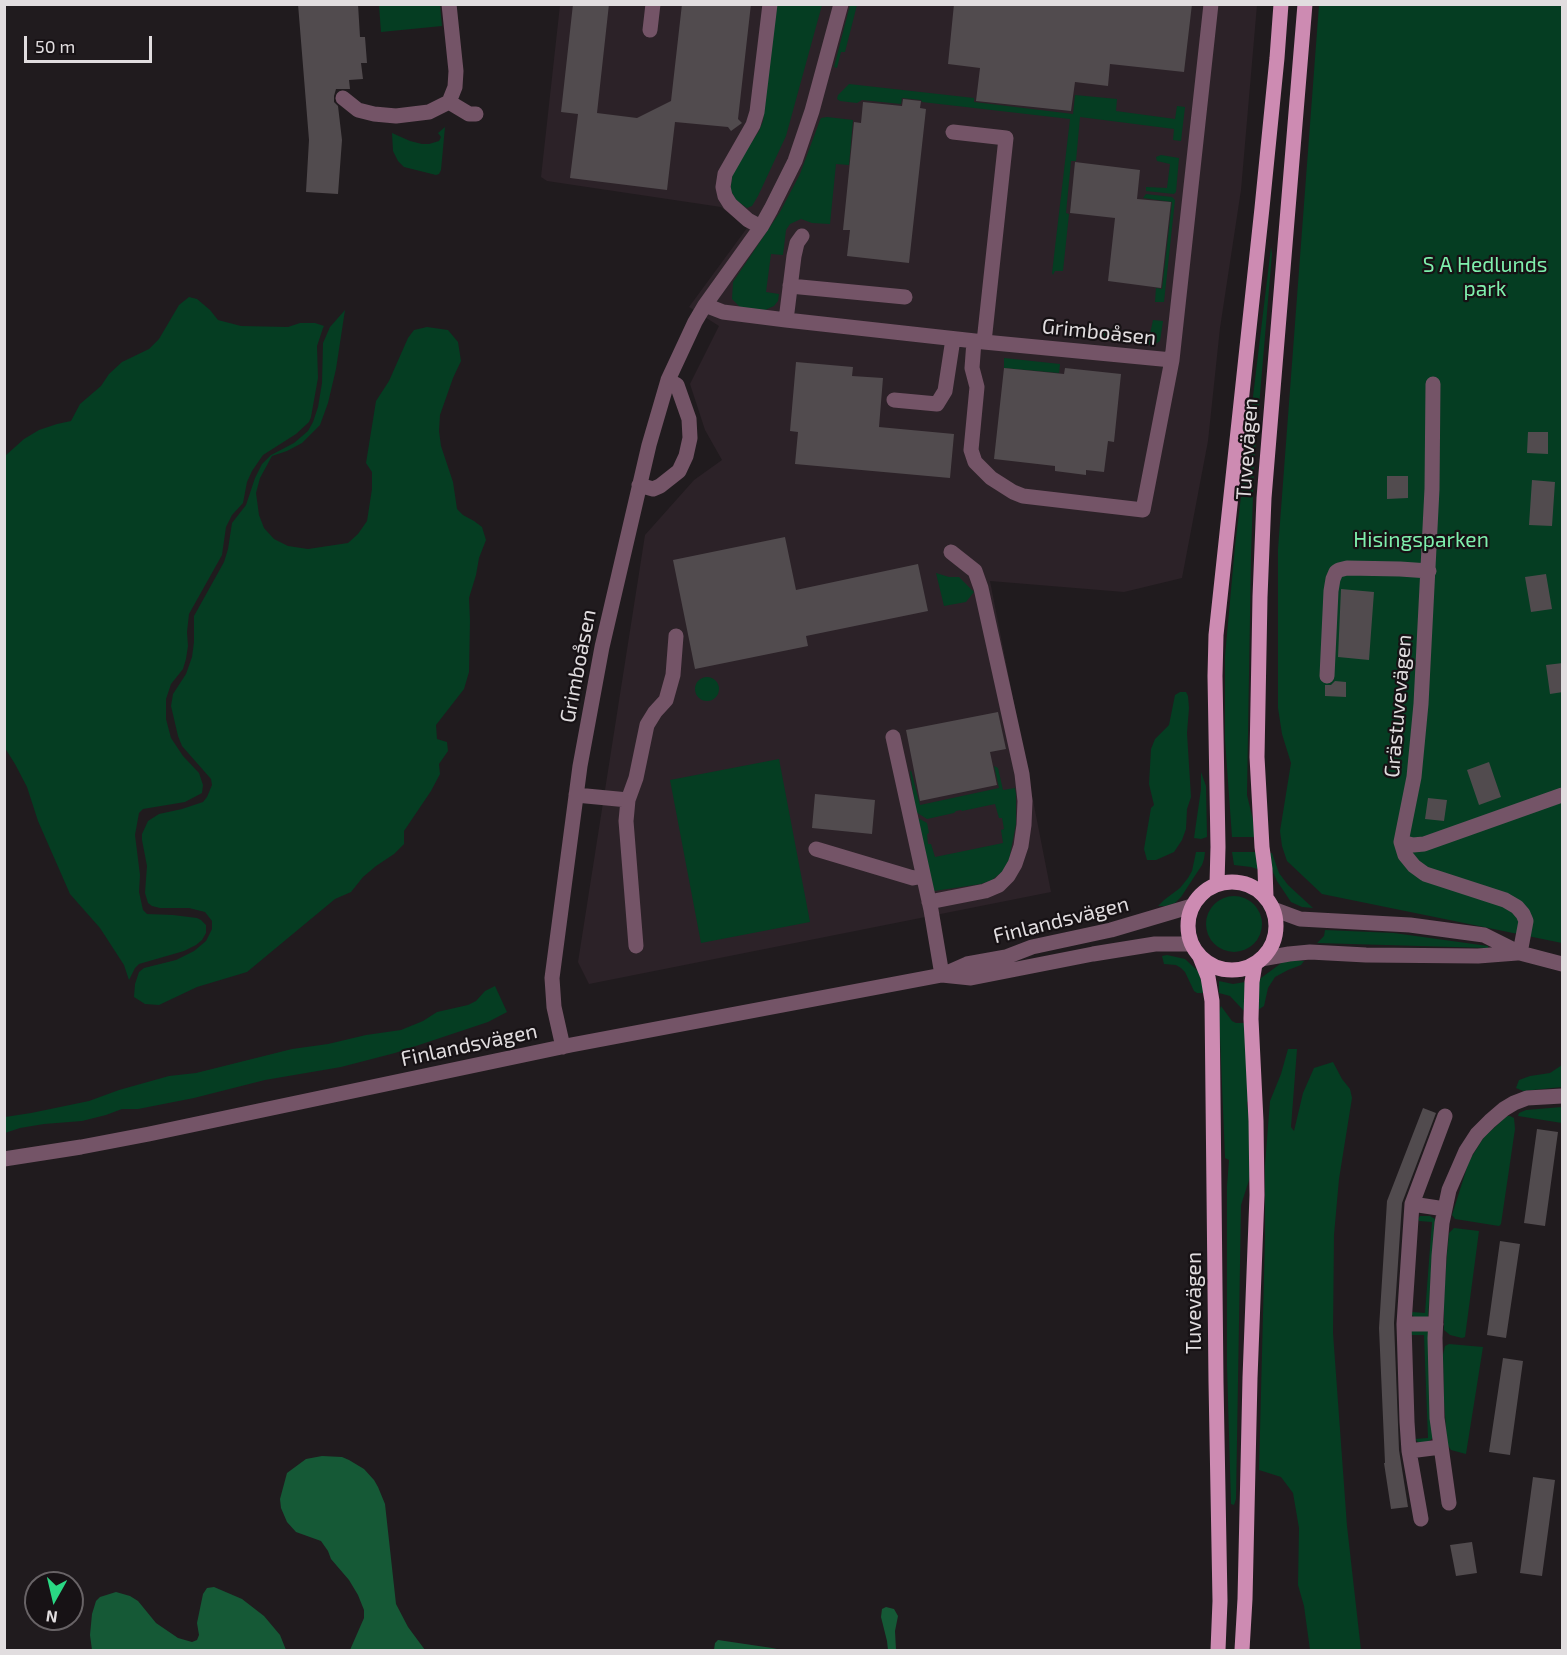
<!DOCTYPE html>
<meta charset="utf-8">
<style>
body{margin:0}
#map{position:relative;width:1567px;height:1655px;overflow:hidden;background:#201b1e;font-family:"Exo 2",sans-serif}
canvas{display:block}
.frame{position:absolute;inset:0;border:6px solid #e1dddf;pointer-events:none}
.north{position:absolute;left:24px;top:1571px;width:60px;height:60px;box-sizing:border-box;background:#171215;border:2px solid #686366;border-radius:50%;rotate:188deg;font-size:16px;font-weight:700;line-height:24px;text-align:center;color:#e1dddf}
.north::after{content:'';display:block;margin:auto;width:21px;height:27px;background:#2ad884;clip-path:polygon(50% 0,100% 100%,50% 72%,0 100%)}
.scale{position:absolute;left:24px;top:36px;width:128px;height:27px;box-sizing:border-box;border:3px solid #e1dddf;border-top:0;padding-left:8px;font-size:18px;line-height:21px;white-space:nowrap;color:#e1dddf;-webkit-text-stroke:4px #171215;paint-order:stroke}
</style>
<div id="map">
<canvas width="1567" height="1655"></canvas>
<div class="frame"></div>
<div class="north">N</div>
<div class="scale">50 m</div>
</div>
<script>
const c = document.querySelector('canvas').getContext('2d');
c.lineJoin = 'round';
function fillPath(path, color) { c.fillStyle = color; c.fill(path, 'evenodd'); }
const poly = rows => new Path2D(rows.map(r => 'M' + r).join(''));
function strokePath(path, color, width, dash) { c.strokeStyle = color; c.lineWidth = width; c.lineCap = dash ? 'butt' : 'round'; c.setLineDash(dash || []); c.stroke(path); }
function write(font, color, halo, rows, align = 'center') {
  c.font = font + ' "Exo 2",sans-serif'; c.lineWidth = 4.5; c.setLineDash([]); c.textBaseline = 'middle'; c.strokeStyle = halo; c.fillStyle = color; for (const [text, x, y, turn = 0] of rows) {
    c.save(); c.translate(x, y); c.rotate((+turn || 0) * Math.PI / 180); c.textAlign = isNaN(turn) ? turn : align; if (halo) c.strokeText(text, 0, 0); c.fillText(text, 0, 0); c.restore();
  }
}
const built = poly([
 [560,5,1257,5,1241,190,1220,328,1208,441,1182,578,1124,592,990,581,1051,892,589,984,578,962,645,535,694,480,722,460,705,430,690,384,719,326,689,307,747,228,721,207,547,181,541,177]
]);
const green = poly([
 [379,5,440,5,442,26,381,32],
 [777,5,822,5,786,136,758,196,752,206,747,208,736,200,731,191,731,185,733,171,759,131,763,121],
 [850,5,857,5,845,52,841,52,837,68,834,67],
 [1319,5,1562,5,1562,943,1322,894,1287,861,1282,846,1280,831,1291,763,1282,734,1278,708,1278,549],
 [849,84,974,98,974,102,1073,114,1075,95,1117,99,1116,111,1175,119,1177,106,1185,107,1181,141,1173,140,1174,129,1080,117,1076,161,1071,161,1066,213,1069,214,1063,271,1055,271,1053,275,1052,273,1070,119,922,102,921,100,902,98,901,104,862,100,857,103,840,101,837,99,838,95],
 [827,117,853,120,849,165,836,164,830,224,812,223,801,219,790,224,786,230,783,255,771,254,766,292,779,294,778,301,774,306,765,310,740,307,732,299,733,282,780,212,800,174,820,120,821,118],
 [445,127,441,170,439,174,436,175,404,167,398,161,393,151,392,133,410,141,422,144,429,144,439,141,441,137,438,133],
 [1161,155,1179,158,1176,192,1174,194,1146,191,1146,187,1167,188,1170,164,1157,161,1156,157],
 [1146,194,1172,197,1175,200,1164,302,1155,302,1156,288,1162,289,1172,202,1143,198],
 [1271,247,1272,254,1254,465,1251,556,1247,795,1257,837,1232,837,1225,740,1225,656,1235,546],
 [189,297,197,299,210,310,218,320,241,326,288,327,300,323,315,323,324,326,323,328,317,346,318,378,311,417,309,422,296,434,263,455,252,471,247,482,243,503,232,515,226,527,222,555,189,614,187,632,188,646,186,659,183,669,171,684,166,699,166,719,171,738,183,756,199,773,203,785,202,793,185,802,143,809,139,813,135,835,140,875,139,892,143,910,147,914,173,915,197,918,201,920,206,925,206,933,202,940,196,945,184,951,139,964,135,968,129,980,124,965,100,928,70,894,38,821,27,787,15,764,5,748,5,456,24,439,39,430,57,424,71,421,80,404,101,386,109,374,122,362,149,349,159,339,179,305],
 [345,310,336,369,328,403,320,425,302,443,287,451,272,456,260,478,256,493,259,515,264,528,274,539,288,546,308,549,348,543,358,534,367,521,372,489,372,472,366,463,376,401,389,381,408,338,414,330,427,327,448,330,458,342,461,361,453,378,440,415,439,431,441,446,453,482,457,509,463,515,474,521,482,527,486,540,479,558,476,575,469,598,470,621,469,672,464,689,436,725,437,739,447,742,448,751,439,764,440,774,431,791,404,831,404,844,394,854,376,866,363,877,351,892,335,899,247,972,197,987,159,1005,145,1004,134,997,135,984,139,972,144,968,176,960,194,951,206,941,212,929,212,921,205,912,189,908,160,908,152,906,148,903,145,893,147,866,142,840,142,834,148,821,159,814,182,809,203,802,207,797,212,785,211,779,182,746,178,736,171,706,173,694,186,674,192,657,194,642,194,616,224,562,228,549,232,523,246,505,255,478,262,464,271,455,294,443,308,431,313,422,318,407,322,383,323,343,330,327],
 [1153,320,1163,321,1160,341,1157,343,1151,345,1103,340,1103,328,1150,334],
 [1004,358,1060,364,1059,373,1004,368],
 [936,573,949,577,959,577,974,592,966,602,944,606],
 '695 689a12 12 0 1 1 24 0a12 12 0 1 1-24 0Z',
 [1180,692,1186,692,1188,696,1189,708,1187,733,1191,797,1187,809,1186,829,1182,840,1174,852,1156,860,1147,860,1144,849,1151,808,1154,805,1149,784,1151,749,1155,739,1169,725,1175,695],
 [779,759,810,922,701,943,670,780],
 [994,766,998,768,1003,790,1015,788,1016,794,1016,824,1009,860,1002,872,992,880,981,884,934,891,918,818,927,823,929,833,927,834,928,844,931,844,935,857,1003,843,1001,830,1004,829,1002,818,999,818,995,804,962,811,961,810,956,811,954,813,927,819,916,812,910,772,911,770,920,805,999,788],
 [1201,772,1206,786,1207,837,1201,839,1194,838,1201,789],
 [1196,852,1205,852,1204,859,1202,865,1181,897,1175,903,1166,906,1158,906,1164,900,1180,888,1188,878,1192,871],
 [1232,852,1257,852,1260,870,1251,867,1234,865],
 [1269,853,1272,853,1279,873,1288,885,1313,908,1302,907,1291,902,1277,881,1272,870],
 '1206 924a28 28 0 1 1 56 0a28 28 0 1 1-56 0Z',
 [1325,930,1394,933,1488,946,1488,948,1317,943,1324,936],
 [1167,955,1185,959,1199,972,1204,993,1197,993,1194,991,1185,972,1181,968,1176,965,1164,964,1162,956],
 [1288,960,1304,961,1301,965,1288,970,1275,977,1268,988,1264,1006,1258,1010,1259,982,1261,978,1284,961],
 [1219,981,1233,984,1245,982,1244,1011,1230,996,1219,993],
 [495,986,507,1012,488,1022,395,1053,341,1067,265,1080,194,1098,138,1109,122,1109,106,1115,82,1121,44,1124,20,1128,5,1133,5,1117,31,1113,89,1101,119,1090,169,1076,196,1073,292,1049,328,1044,366,1035,401,1030,423,1021,437,1012,468,1005,476,1001,485,991],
 [1221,1006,1232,1021,1236,1023,1245,1023,1250,1101,1247,1102,1247,1105,1251,1127,1251,1174,1241,1205,1236,1499,1234,1505,1231,1504,1227,1366,1227,1186,1229,1160,1225,1158,1219,1012],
 [1288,1049,1297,1049,1291,1127,1294,1131,1303,1093,1314,1068,1333,1062,1342,1079,1350,1089,1352,1098,1339,1179,1334,1235,1333,1333,1347,1526,1361,1650,1310,1650,1304,1606,1298,1585,1299,1528,1293,1493,1281,1477,1259,1470,1265,1236,1265,1165,1270,1101,1281,1074],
 [1562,1065,1562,1087,1523,1091,1516,1088,1519,1080,1530,1076,1550,1073],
 [1562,1107,1562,1123,1518,1116,1519,1113,1526,1110],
 [1507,1116,1510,1116,1514,1118,1515,1129,1501,1224,1499,1226,1455,1219,1452,1215,1469,1161,1484,1137],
 [1420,1216,1430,1216,1435,1219,1428,1317,1414,1317,1412,1315,1412,1312,1425,1313,1432,1222,1419,1221,1418,1219],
 [1454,1228,1479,1231,1465,1337,1462,1338,1450,1335,1444,1330,1444,1296,1447,1254,1449,1233],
 [1426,1330,1428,1332,1433,1438,1428,1442,1418,1442,1415,1439,1428,1438,1424,1335,1410,1335,1411,1331],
 [1449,1344,1483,1347,1466,1454,1451,1450,1447,1444,1444,1401,1443,1355,1445,1346]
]);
const water = poly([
 [322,1456,342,1457,349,1460,364,1469,374,1480,378,1487,385,1504,396,1604,408,1627,425,1650,350,1650,364,1618,364,1610,358,1595,349,1580,331,1559,328,1551,321,1541,296,1532,287,1522,281,1508,280,1499,287,1473,306,1459],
 [214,1587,242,1599,264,1616,280,1635,286,1650,92,1650,90,1635,92,1614,96,1601,100,1597,116,1592,130,1596,138,1601,156,1623,178,1638,192,1642,197,1640,199,1635,197,1623,203,1594,207,1588],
 [886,1607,894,1609,898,1616,895,1631,896,1650,888,1650,887,1641,881,1617,882,1609],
 [718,1640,772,1648,782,1650,714,1650,715,1643]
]);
const building = poly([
 [298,4,358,4,360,37,365,37,367,63,361,63,363,79,349,80,350,89,336,89,334,96,334,102,338,106,342,140,338,194,306,192,309,140],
 [573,4,609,4,597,113,637,118,671,101,682,4,751,4,738,119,742,123,731,131,728,127,675,122,667,190,570,178,578,114,561,112],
 [954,4,1192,4,1184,72,1110,64,1108,86,1075,82,1071,111,976,101,980,68,948,64],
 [903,99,921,101,920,108,926,109,909,263,847,256,850,230,843,230,854,122,861,123,863,102,902,106],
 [1075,162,1140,170,1137,199,1171,202,1161,288,1108,281,1115,218,1070,213],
 [796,362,853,367,852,376,883,378,879,427,954,434,950,478,795,464,798,432,790,431],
 [1004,368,1064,374,1065,368,1121,374,1114,442,1108,441,1104,472,1086,470,1086,475,1055,471,1055,466,994,459],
 [1528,432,1548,432,1548,454,1527,453],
 [1387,476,1408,476,1408,498,1387,499],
 [1532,480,1555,482,1552,526,1529,525],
 [785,537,796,590,918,564,928,611,806,636,808,646,695,669,673,560],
 [1546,574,1552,609,1531,612,1525,577],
 [1341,589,1374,592,1369,660,1338,657],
 [1563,663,1563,692,1550,694,1546,665],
 [1335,681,1346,682,1346,697,1325,696,1325,685,1331,685],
 [998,712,1006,749,990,752,997,785,920,801,906,730],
 [1489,762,1501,797,1479,805,1467,770],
 [815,794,875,800,872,834,812,828],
 [1428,798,1447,800,1444,821,1425,819],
 [1423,1108,1436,1113,1402,1203,1394,1323,1399,1450,1408,1507,1391,1509,1384,1463,1385,1463,1379,1328,1387,1201],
 [1537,1129,1558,1132,1545,1226,1524,1223],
 [1500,1241,1520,1244,1506,1338,1487,1335],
 [1503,1358,1523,1361,1510,1455,1489,1452],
 [1533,1477,1555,1480,1542,1576,1520,1573],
 [1472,1542,1477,1573,1456,1576,1450,1545]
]);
const minor = poly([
 [650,30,653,4],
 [343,98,358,110,374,114,396,116,429,112,449,102,455,87,456,71,449,4],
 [449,102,469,114,476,114],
 [953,132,1006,138,984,342],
 [761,227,748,220,730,204,725,196,723,187,725,174,753,125,757,112,770,4],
 [790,286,905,297],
 [705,305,723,312,786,320,984,342,1172,360],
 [786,320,794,256,797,243,802,236],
 [974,341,972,368,977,387,971,450,975,462,991,478,1013,492,1023,496,1143,510,1172,360,1211,4],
 [1433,384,1432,489,1421,704,1414,777,1401,842,1405,855,1414,866,1425,874,1505,900,1517,907,1523,914,1526,921,1520,953],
 [894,400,937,404,945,391,953,339],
 [639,485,653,489,660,486,679,471,686,456,690,438,689,419,677,385,668,380],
 [1327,676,1331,591,1333,579,1336,572,1339,570,1347,568,1400,569,1429,571],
 [893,737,931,910,942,975],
 [576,795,628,800],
 [1401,842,1413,845,1424,844,1562,795],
 [816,849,913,878,923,876],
 [929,902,985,891,999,885,1008,876,1015,864,1021,846,1024,825,1025,801,1022,774,981,588,975,571,951,552],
 [1273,909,1300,919,1410,925,1484,935,1520,953,1562,964],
 [636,946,626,821,628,800,636,778,647,725,655,712,666,700,673,675,676,636],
 [1261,959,1289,954,1310,952,1366,955,1478,956,1517,953],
 [942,975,971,978,1093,954,1155,944,1191,944],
 [563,1047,554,1007,552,978,580,766,602,647,649,445,668,380,695,322,705,305,761,227,771,209,795,161,812,111,841,4],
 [4,1159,81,1147,149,1134,571,1045,942,975,967,964,1006,957,1032,947,1111,930,1192,906],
 [1412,1204,1445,1209],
 [1404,1324,1436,1324],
 [1409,1451,1441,1447],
 [1449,1503,1437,1418,1435,1338,1439,1256,1442,1223,1449,1190,1466,1151,1477,1134,1490,1121,1504,1109,1514,1103,1527,1098,1562,1096],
 [1421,1519,1409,1451,1407,1422,1404,1324,1412,1204,1445,1116]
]);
const major = poly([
 '1188 926a44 44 0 1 1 88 0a44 44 0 1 1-88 0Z',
 [1217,884,1218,847,1215,676,1216,635,1262,208,1277,58,1281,4],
 [1266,897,1265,869,1262,847,1257,757,1260,597,1264,498,1305,4],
 [1200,957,1208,977,1212,1001,1216,1382,1220,1601,1218,1650],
 [1242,1650,1245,1599,1250,1378,1257,1195,1256,1121,1251,1019,1252,982,1255,964]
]);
const parkNames = [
 ["S A Hedlunds",1485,265],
 ["park",1485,289],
 ["Hisingsparken",1421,540]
];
const streetNames = [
 ["Grimboåsen",1099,332,6],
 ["Tuvevägen",1247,449,-86],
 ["Grimboåsen",578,666,-79],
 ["Grästuvevägen",1398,706,-85],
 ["Finlandsvägen",1061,920,-14],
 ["Finlandsvägen",469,1045,-12],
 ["Tuvevägen",1194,1303,-90]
];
fillPath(built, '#2c2228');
fillPath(green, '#053d22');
fillPath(water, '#155936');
fillPath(building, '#514b4e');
strokePath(minor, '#745467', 15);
strokePath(major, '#cd8bb2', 15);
write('21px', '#7ff0ad', '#171215', parkNames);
write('21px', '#e1dddf', '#171215', streetNames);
</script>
